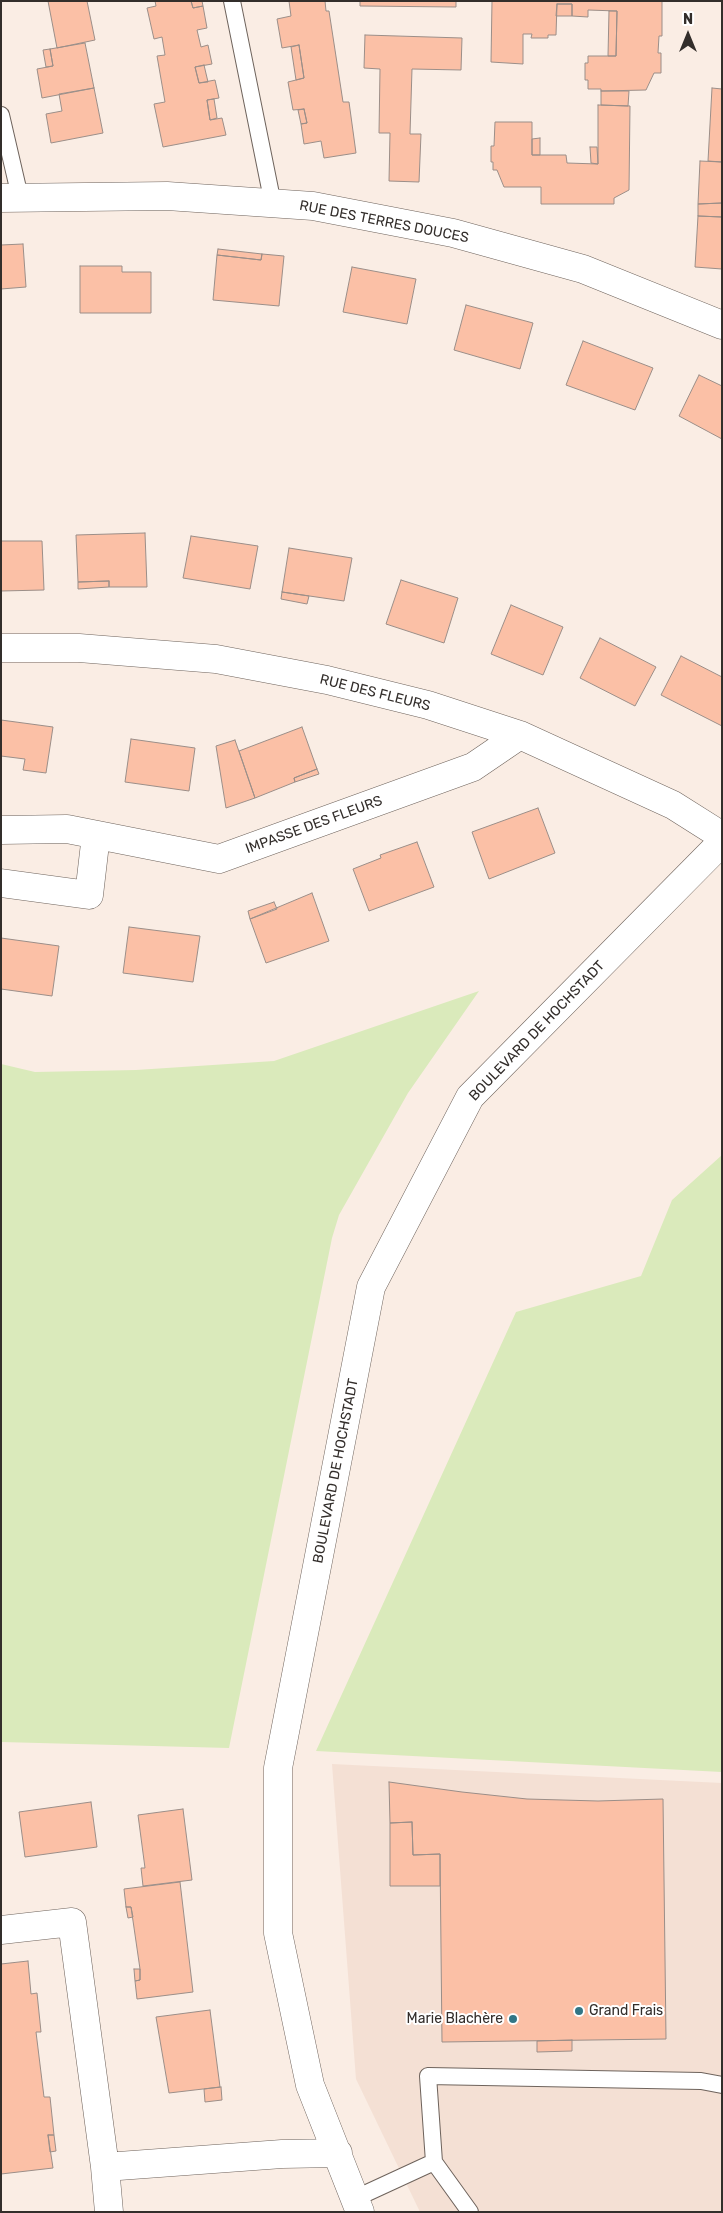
<!DOCTYPE html>
<meta charset="utf-8">
<style>
body{margin:0}
#map{position:relative;width:723px;height:2213px;overflow:hidden;background:#faede4;font-family:Rubik,sans-serif}
canvas{display:block}
.frame{position:absolute;inset:0;border:2px solid #332e2b;pointer-events:none}
.north{position:absolute;left:663px;top:10px;width:50px;height:50px;-webkit-text-stroke:4px #fff;paint-order:stroke;rotate:0deg;font-size:14px;font-weight:700;line-height:20px;text-align:center;color:#332e2b}
.north::after{content:'';display:block;margin:auto;width:18px;height:22px;background:#332e2b;clip-path:polygon(50% 0,100% 100%,50% 72%,0 100%)}
</style>
<div id="map">
<canvas width="723" height="2213"></canvas>
<div class="frame"></div>
<div class="north">N</div>
</div>
<script>
const c = document.querySelector('canvas').getContext('2d');
c.lineJoin = 'round';
function fillPath(path, color) { c.fillStyle = color; c.fill(path, 'evenodd'); }
const poly = rows => new Path2D(rows.map(r => 'M' + r).join(''));
function strokePath(path, color, width, dash) { c.strokeStyle = color; c.lineWidth = width; c.lineCap = dash ? 'butt' : 'round'; c.setLineDash(dash || []); c.stroke(path); }
function write(font, color, halo, rows, align = 'center') {
  c.font = font + ' Rubik,sans-serif'; c.lineWidth = 4; c.setLineDash([]); c.textBaseline = 'middle'; c.strokeStyle = halo; c.fillStyle = color; for (const [text, x, y, turn = 0] of rows) {
    c.save(); c.translate(x, y); c.rotate((+turn || 0) * Math.PI / 180); c.textAlign = isNaN(turn) ? turn : align; if (halo) c.strokeText(text, 0, 0); c.fillText(text, 0, 0); c.restore();
  }
}
const built = poly([
 [332,1764,722,1783,722,2212,420,2212,356,2079]
]);
const green = poly([
 [479,991,408,1093,339,1215,332,1238,229,1748,1,1742,1,1064,35,1072,136,1070,274,1061],
 [722,1155,722,1772,316,1751,516,1312,641,1276,672,1200]
]);
const building = poly([
 [48,1,87,1,95,40,57,48,48,1],
 [155,1,191,1,193,8,203,6,207,28,197,30,201,47,208,45,212,64,195,67,199,83,215,80,219,98,207,100,210,120,222,118,226,135,163,147,154,104,165,102,157,56,165,55,162,37,154,39,147,8,156,6,155,1],
 [191,1,202,1,203,6,193,8,191,1],
 [289,1,325,1,326,11,329,11,343,102,349,102,356,153,324,158,321,141,304,144,301,124,307,123,304,109,293,110,288,82,304,78,299,45,282,48,277,19,291,16,289,1],
 [360,1,456,1,456,7,360,6,360,1],
 [492,1,662,1,662,36,659,36,658,53,661,53,661,73,654,73,646,90,601,91,601,89,588,89,588,80,585,80,585,63,588,63,588,56,616,56,617,11,588,10,588,17,572,16,572,4,557,4,556,35,548,35,548,38,531,38,532,34,523,34,523,64,491,62,492,1],
 [557,4,572,4,572,16,556,16,557,4],
 [609,11,617,11,616,56,608,56,609,11],
 [365,35,462,38,461,70,412,69,410,134,421,134,419,182,389,181,390,133,379,133,380,69,364,68,365,35],
 [85,43,94,88,42,98,37,69,53,66,50,49,85,43],
 [299,45,304,78,296,80,291,47,299,45],
 [50,49,53,66,46,67,43,50,50,49],
 [204,65,208,82,199,83,195,67,204,65],
 [94,88,103,133,51,143,46,114,62,111,59,94,94,88],
 [712,88,722,89,722,162,708,161,712,88],
 [601,91,629,91,628,106,601,105,601,91],
 [214,99,217,118,210,120,207,100,214,99],
 [598,105,630,106,629,190,614,198,614,204,541,204,541,187,504,187,497,170,493,170,493,162,491,162,491,146,494,146,495,122,532,122,532,155,566,155,567,163,598,164,598,105],
 [304,109,307,123,301,124,298,110,304,109],
 [540,138,540,155,532,155,532,139,540,138],
 [590,147,597,147,598,164,591,163,590,147],
 [700,161,722,162,722,203,698,204,700,161],
 [722,203,722,217,698,216,698,204,722,203],
 [698,216,722,217,722,269,695,267,698,216],
 [23,244,26,287,1,289,1,245,23,244],
 [218,249,262,254,261,260,217,255,218,249],
 [262,254,284,256,279,306,213,300,217,255,261,260,262,254],
 [80,266,122,266,122,272,151,272,151,313,80,313,80,266],
 [352,267,416,279,407,324,343,312,352,267],
 [466,305,533,323,520,369,454,350,466,305],
 [583,341,653,368,635,410,566,385,583,341],
 [699,375,722,386,722,439,679,416,699,375],
 [145,533,147,587,109,587,109,581,78,582,76,535,145,533],
 [191,536,258,546,250,589,183,578,191,536],
 [1,541,42,541,44,590,1,591,1,541],
 [289,548,352,558,344,601,282,592,289,548],
 [401,580,458,598,444,643,386,624,401,580],
 [109,581,109,587,78,589,78,582,109,581],
 [282,592,309,596,307,604,281,599,282,592],
 [511,605,563,627,543,675,491,654,511,605],
 [600,638,656,667,635,706,580,678,600,638],
 [681,656,722,677,722,726,661,695,681,656],
 [1,720,53,727,46,773,23,770,25,759,1,756,1,720],
 [302,727,317,769,294,778,295,782,255,798,239,751,302,727],
 [131,739,195,748,189,791,125,782,131,739],
 [235,740,255,798,226,808,216,746,235,740],
 [317,769,319,774,295,782,294,778,317,769],
 [538,808,555,853,489,879,472,832,538,808],
 [417,842,434,887,369,911,353,869,381,858,380,855,417,842],
 [312,893,329,941,266,963,250,919,312,893],
 [274,902,277,909,250,919,248,911,274,902],
 [129,927,200,936,193,982,123,973,129,927],
 [1,938,59,946,52,996,1,989,1,938],
 [389,1782,462,1792,527,1799,598,1801,663,1799,666,2039,442,2042,440,1854,413,1855,412,1822,390,1823,389,1782],
 [91,1802,97,1847,25,1857,19,1812,91,1802],
 [183,1809,192,1880,143,1886,141,1868,145,1868,138,1815,183,1809],
 [412,1822,413,1855,440,1854,440,1886,390,1886,390,1823,412,1822],
 [180,1882,193,1992,137,1999,135,1981,140,1980,140,1969,131,1907,126,1907,124,1889,180,1882],
 [126,1907,131,1907,133,1917,128,1918,126,1907],
 [28,1961,31,1994,37,1993,41,2032,36,2032,44,2097,50,2097,54,2135,48,2135,53,2168,1,2174,1,1964,28,1961],
 [134,1969,140,1969,140,1980,135,1981,134,1969],
 [210,2010,220,2087,169,2093,156,2017,210,2010],
 [572,2040,572,2051,537,2052,537,2041,572,2040],
 [221,2087,222,2100,205,2102,204,2089,221,2087],
 [48,2135,54,2135,56,2151,50,2152,48,2135]
]);
const service = poly([
 [232,1,273,204],
 [1,115,20,197],
 [434,2162,470,2212],
 [356,2198,434,2162,428,2076,701,2081,722,2085]
]);
const minor = poly([
 [1,198,167,196,313,206,453,233,583,269,722,325],
 [1,648,79,648,216,659,327,680,428,705,520,735,673,805,722,836],
 [1,830,67,829,219,859,473,767,520,735],
 [1,883,89,895,96,835],
 [1,1930,72,1922,105,2167,282,2154,338,2153],
 [105,2167,109,2212],
 [360,2212,310,2085,278,1933,278,1768,371,1287,470,1097,722,842]
]);
const markers = [
 [579,2011,5,"#327686"],
 [513,2019,5,"#327686"]
];
const streetNames = [
 ["RUE DES TERRES DOUCES",384,222,11],
 ["RUE DES FLEURS",375,693,14],
 ["IMPASSE DES FLEURS",314,825,-20],
 ["BOULEVARD DE HOCHSTADT",537,1031,-46],
 ["BOULEVARD DE HOCHSTADT",336,1471,-79]
];
const poiNames = [
 ["Grand Frais",589,2011],
 ["Marie Blachère",503,2019,"right"]
];
fillPath(built, '#f4e0d4');
fillPath(green, '#daeabb');
fillPath(building, '#fbc0a6');
strokePath(building, '#9b8e88', 1);
strokePath(service, '#6e635c', 18);
strokePath(minor, '#6e635c', 29);
strokePath(service, '#fff', 16);
strokePath(minor, '#fff', 28);
for (const [x, y, r, color] of markers) { const dot = new Path2D(); dot.arc(x, y, r, 0, 2 * Math.PI); c.fillStyle = color; c.fill(dot); strokePath(dot, '#fff', 2); }
write('14px', '#332e2b', '#fff', streetNames);
write('14px', '#332e2b', '#fff', poiNames, 'left');
</script>
